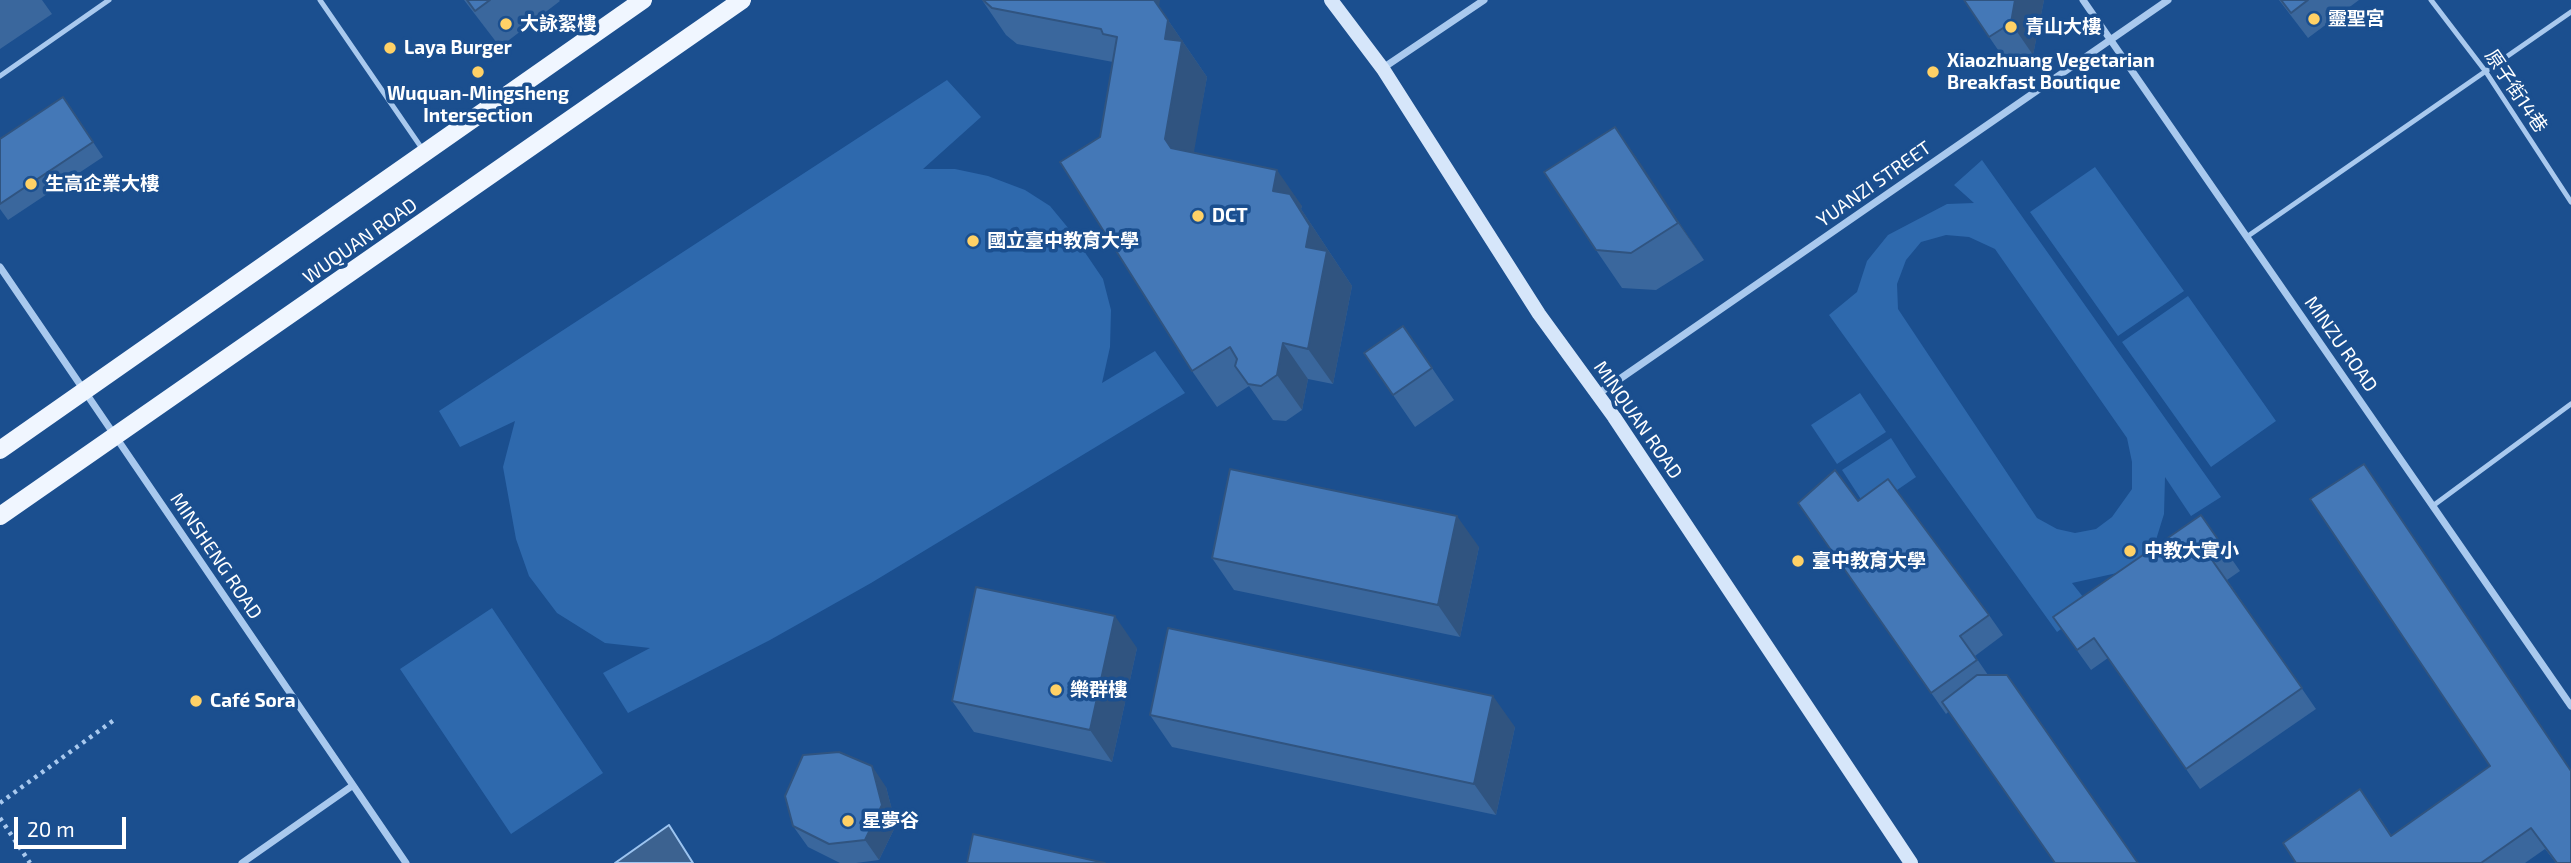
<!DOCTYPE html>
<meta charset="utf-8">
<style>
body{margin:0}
#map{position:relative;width:2571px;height:863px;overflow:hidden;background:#1b4f8f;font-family:"Exo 2",sans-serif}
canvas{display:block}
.scale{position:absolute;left:14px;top:817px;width:112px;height:32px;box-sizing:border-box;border:4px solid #fff;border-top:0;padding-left:9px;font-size:21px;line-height:24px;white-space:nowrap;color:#fff;-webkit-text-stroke:5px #1b4f8f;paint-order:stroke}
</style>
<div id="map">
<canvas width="2571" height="863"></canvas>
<div class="scale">20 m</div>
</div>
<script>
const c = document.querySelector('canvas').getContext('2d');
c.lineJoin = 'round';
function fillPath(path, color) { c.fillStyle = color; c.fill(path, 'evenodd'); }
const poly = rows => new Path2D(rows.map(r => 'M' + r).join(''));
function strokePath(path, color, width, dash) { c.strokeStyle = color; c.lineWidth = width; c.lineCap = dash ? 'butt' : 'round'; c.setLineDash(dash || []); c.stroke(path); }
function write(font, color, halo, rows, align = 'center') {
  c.font = font + ' "Exo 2","Noto Sans TC",sans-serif'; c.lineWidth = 7; c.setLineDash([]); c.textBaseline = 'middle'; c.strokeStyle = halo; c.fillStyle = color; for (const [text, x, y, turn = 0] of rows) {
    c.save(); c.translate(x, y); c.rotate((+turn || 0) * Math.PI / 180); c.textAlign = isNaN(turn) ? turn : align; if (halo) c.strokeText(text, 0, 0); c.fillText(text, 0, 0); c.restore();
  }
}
const green = poly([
 [947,80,981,117,923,169,955,169,988,176,1025,190,1050,206,1069,229,1103,279,1111,310,1110,347,1102,383,1155,351,1185,393,871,583,770,640,628,713,603,673,650,648,605,643,557,613,529,576,516,539,503,467,515,421,460,447,439,411],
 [1982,160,2221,497,2191,516,2165,477,2164,514,2155,543,2136,562,2117,573,2072,583,2091,607,2057,632,1829,315,1857,292,1867,261,1888,235,1947,204,1974,203,1954,185],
 [1946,235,1969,237,1995,249,2127,438,2132,462,2132,489,2112,517,2096,529,2075,533,2057,529,2037,518,1898,309,1897,284,1906,260,1921,242],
 [2095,167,2184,291,2118,336,2030,212],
 [2188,296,2276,421,2211,467,2122,342],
 [1860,393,1886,432,1837,464,1811,425],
 [1891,438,1916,477,1868,510,1842,470],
 [492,608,603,773,511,834,400,669]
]);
const water = poly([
 [669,825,693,863,615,863,669,825]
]);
const path = poly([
 [0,803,114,720],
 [0,818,30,863]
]);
const service = poly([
 [320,0,423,150],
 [2431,0,2486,72,2571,202],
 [0,76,109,0],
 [2248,236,2571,12],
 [2434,505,2571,404]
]);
const minor = poly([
 [2083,0,2571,706],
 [1383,68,1484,0],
 [0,267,406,863],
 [1598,394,2168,0],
 [242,863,352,786]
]);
const secondary = poly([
 [1331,0,1383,69,1539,314,1614,417,1911,863]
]);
const primary = poly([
 [0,450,643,0],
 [0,516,742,0]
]);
const wall = poly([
 [0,0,42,0,52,14,0,49],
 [464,0,559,0,560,1,500,47],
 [982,0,1159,7,1207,77,1193,153,1302,206,1301,209,1352,286,1333,384,1308,379,1302,410,1286,421,1273,420,1249,386,1217,407,1192,371,1100,137,1113,62,1017,44,1006,35],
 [1964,0,2044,0,2033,55,2011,69],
 [2279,0,2359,0,2308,38],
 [63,97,103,157,8,220,0,209,0,139],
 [1615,127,1704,260,1656,290,1622,288,1596,250],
 [1403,326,1454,400,1415,427,1364,353],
 [1858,501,1989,615,2003,635,1975,656,1988,675,1946,714,1798,503],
 [2201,515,2240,571,2227,580,2316,709,2200,789,2108,658,2091,670,2053,617],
 [1479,547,1460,637,1234,590,1212,558],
 [1137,648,1112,762,974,732,952,701],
 [1150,715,1515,727,1496,815,1172,747],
 [2490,766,2571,863,2556,863,2545,849,2525,863,2296,863,2374,809,2392,836],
 [886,787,896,825,879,860,856,863,840,863,808,847,793,826]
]);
const shadedWall = poly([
 [1143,0,1160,0,1159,7,1207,77,1190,175,1165,139],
 [2015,0,2044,0,2033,55,2011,23],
 [1615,127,1641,164,1704,260,1678,223],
 [1277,170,1302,206,1301,209,1352,286,1333,384,1308,349,1273,191],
 [1283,343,1308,379,1302,410,1277,375],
 [1457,516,1479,547,1460,637,1438,605],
 [1115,616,1137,648,1112,762,1090,730],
 [1493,696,1515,727,1496,815,1474,784],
 [872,766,886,787,896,825,879,860,865,840]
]);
const building = poly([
 [467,0,490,0,475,11,467,0],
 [983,0,1154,0,1168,20,1165,39,1182,41,1165,139,1171,148,1277,170,1273,191,1290,194,1310,226,1306,247,1327,251,1308,349,1283,343,1277,375,1261,386,1248,384,1235,366,1237,359,1230,347,1192,371,1060,162,1100,137,1117,37,1103,34,1101,29,992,8,983,0],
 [1964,0,2015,0,2011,23,1989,37,1964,0],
 [2281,0,2308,0,2291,13,2281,0],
 [63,97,93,142,0,204,0,139,63,97],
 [1615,127,1678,223,1631,253,1596,250,1544,172,1615,127],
 [1403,326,1432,368,1393,395,1364,353,1403,326],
 [2364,464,2571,771,2571,863,2557,863,2531,828,2481,863,2296,863,2283,843,2360,789,2391,836,2490,766,2310,499,2364,464],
 [1230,469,1457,516,1438,605,1212,558,1230,469],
 [1835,470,1858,501,1888,479,1989,615,1960,636,1977,660,1931,693,1798,503,1835,470],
 [2201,515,2226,551,2212,560,2302,688,2186,769,2094,638,2077,650,2053,617,2201,515],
 [976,587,1115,616,1090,730,952,701,976,587],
 [1168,628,1493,696,1474,784,1150,715,1168,628],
 [1977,675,2007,675,2138,863,2055,863,1942,702,1977,675],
 [839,752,872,766,882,805,865,840,829,844,793,826,785,796,803,755,839,752],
 [973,834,1105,863,967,863,973,834]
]);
const markers = [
 [2314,19,7,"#ffd166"],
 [506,24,7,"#ffd166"],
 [2011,27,7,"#ffd166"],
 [390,48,7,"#ffd166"],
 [478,72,7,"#ffd166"],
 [1933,72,7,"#ffd166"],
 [31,184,7,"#ffd166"],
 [1198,216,7,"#ffd166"],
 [973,241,7,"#ffd166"],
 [2130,551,7,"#ffd166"],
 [1798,561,7,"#ffd166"],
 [1056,690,7,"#ffd166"],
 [196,701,7,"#ffd166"],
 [848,821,7,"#ffd166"]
];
const poiNames = [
 ["靈聖宮",2328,19],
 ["大詠絮樓",520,24],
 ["青山大樓",2025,27],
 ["Laya Burger",404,48],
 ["Xiaozhuang Vegetarian",1947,61],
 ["Breakfast Boutique",1947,83],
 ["Wuquan-Mingsheng",478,94,"center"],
 ["Intersection",478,116,"center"],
 ["生高企業大樓",45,184],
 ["DCT",1212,216],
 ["國立臺中教育大學",987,241],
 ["中教大實小",2144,551],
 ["臺中教育大學",1812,561],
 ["樂群樓",1070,690],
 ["Café Sora",210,701],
 ["星夢谷",862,821]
];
const streetNames = [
 ["原子街14巷",2516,91,56],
 ["YUANZI STREET",1874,184,-35],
 ["WUQUAN ROAD",360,241,-35],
 ["MINZU ROAD",2341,344,55],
 ["MINQUAN ROAD",1638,420,55],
 ["MINSHENG ROAD",216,556,56]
];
fillPath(green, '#2e69ad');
fillPath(water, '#3c6290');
strokePath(water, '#9cc4f0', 2);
strokePath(path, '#a9c9ee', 4.5, [3.5, 5]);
strokePath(service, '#a9c9ee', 5);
strokePath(minor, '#a9c9ee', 7);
strokePath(secondary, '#d6e6fa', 14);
strokePath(primary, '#f0f6ff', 18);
fillPath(wall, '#3a679d');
fillPath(shadedWall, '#305480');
fillPath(building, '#4478b7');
strokePath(building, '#305480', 2);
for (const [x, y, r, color] of markers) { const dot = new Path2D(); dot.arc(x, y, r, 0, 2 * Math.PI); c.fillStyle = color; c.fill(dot); strokePath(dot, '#1b4f8f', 2.5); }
write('bold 19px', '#fff', '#1b4f8f', poiNames, 'left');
write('19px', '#fff', '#1b4f8f', streetNames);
</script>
